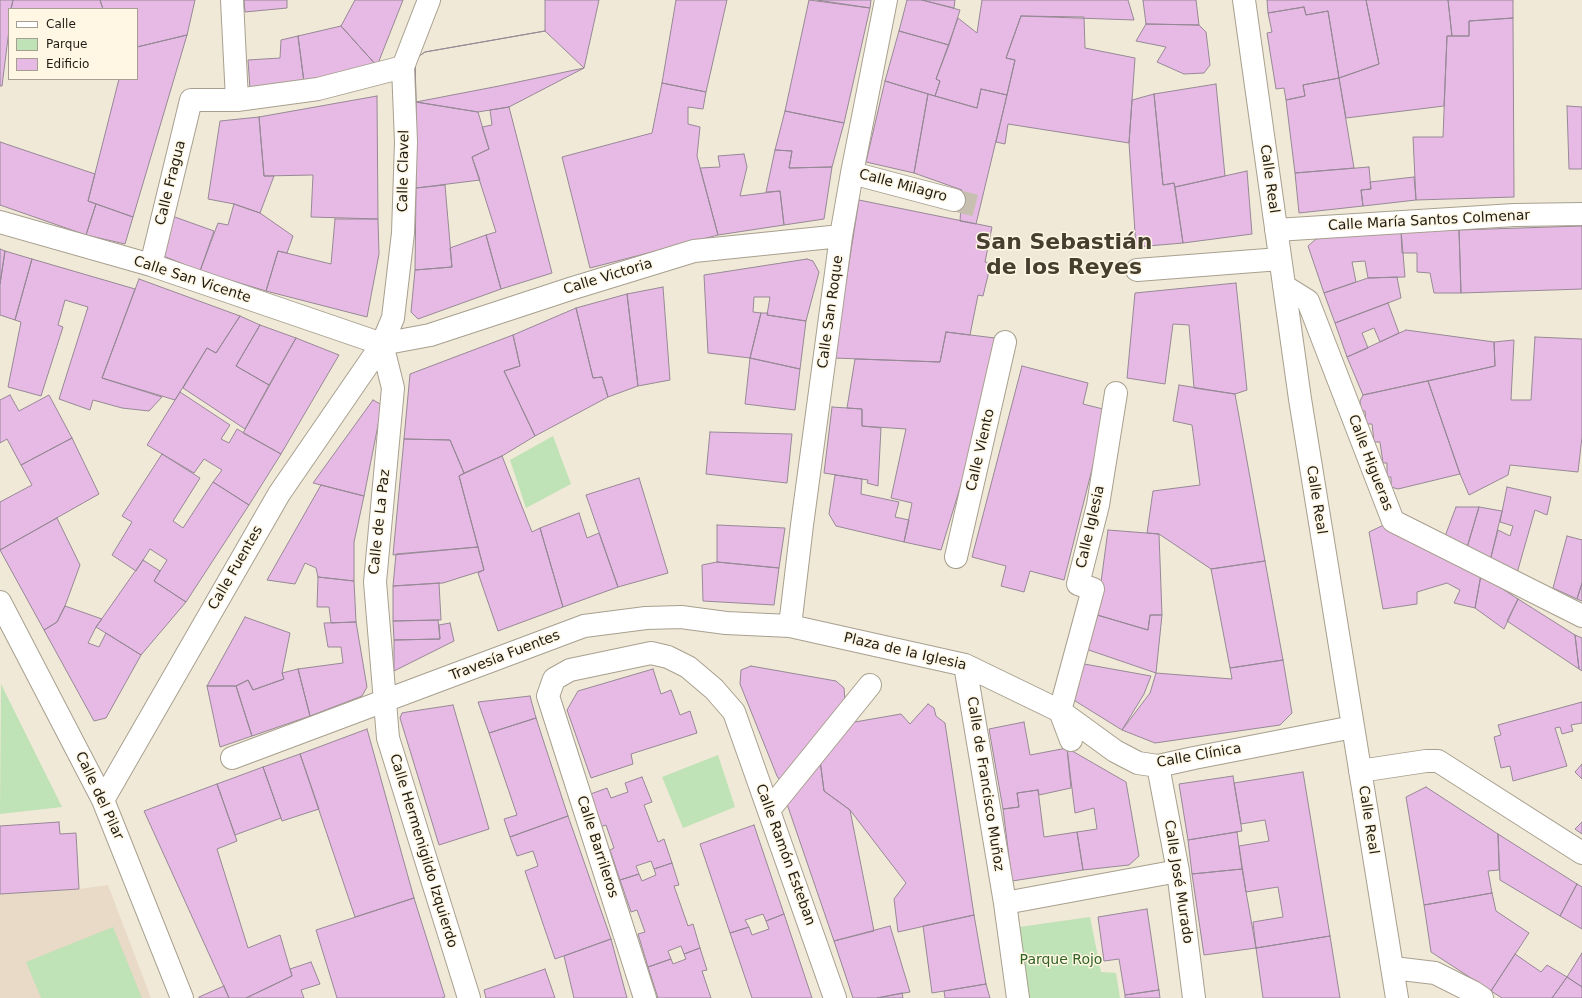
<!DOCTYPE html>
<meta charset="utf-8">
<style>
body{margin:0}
#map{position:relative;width:1582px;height:998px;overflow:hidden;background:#f1e9d7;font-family:"DejaVu Sans",sans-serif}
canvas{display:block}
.legend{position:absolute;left:8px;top:8px;width:130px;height:72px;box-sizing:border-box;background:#fff7e4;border:1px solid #a59f91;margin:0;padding:5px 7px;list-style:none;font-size:12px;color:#1f1c15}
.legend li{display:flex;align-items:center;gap:8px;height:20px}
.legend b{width:20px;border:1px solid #a59f91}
</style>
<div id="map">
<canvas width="1582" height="998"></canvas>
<ul class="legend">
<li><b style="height:5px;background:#fff"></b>Calle</li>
<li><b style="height:11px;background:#bfe2b6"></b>Parque</li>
<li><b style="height:11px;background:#e7bae6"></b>Edificio</li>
</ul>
</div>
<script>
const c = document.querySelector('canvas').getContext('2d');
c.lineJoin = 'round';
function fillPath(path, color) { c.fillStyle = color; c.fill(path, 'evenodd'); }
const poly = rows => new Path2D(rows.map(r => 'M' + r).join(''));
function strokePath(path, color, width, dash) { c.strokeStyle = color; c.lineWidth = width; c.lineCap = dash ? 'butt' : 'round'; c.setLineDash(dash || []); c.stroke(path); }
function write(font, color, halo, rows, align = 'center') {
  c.font = font + ' "DejaVu Sans",sans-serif'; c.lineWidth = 3; c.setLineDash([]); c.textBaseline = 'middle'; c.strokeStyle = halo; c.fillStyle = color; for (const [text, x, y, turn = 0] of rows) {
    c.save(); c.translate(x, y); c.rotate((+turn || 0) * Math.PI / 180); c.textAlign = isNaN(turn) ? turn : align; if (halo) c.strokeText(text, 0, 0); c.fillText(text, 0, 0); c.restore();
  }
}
const education = poly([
 [108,885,151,998,0,998,0,894,79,889]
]);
const green = poly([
 [553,436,571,484,526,508,510,460],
 [1,684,62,807,0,814],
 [718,755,735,807,683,828,662,777],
 [1090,917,1101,972,1116,973,1120,998,1029,998,1019,927],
 [113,927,142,998,41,998,26,962]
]);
const building = poly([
 [0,0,13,0,11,9,9,9,9,30,2,86,0,86,0,0],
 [13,0,100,0,103,9,11,9,13,0],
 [100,0,195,0,187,35,137,47,137,9,103,9,100,0],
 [244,0,287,0,287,8,245,12,244,0],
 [355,0,403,0,377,66,341,26,355,0],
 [545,0,599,0,584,68,509,107,478,112,416,102,415,59,425,52,545,31,545,0],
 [676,0,727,0,706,92,662,83,676,0],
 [809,0,870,8,844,123,785,111,809,0],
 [817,0,871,0,870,8,817,0],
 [907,0,922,0,960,10,949,45,899,31,907,0],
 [922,0,955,0,954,8,922,0],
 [982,0,1128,0,1134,20,1021,16,1006,58,1015,60,1007,95,981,89,977,108,935,96,940,81,936,79,958,18,977,33,982,0],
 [1143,0,1196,0,1199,25,1146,24,1143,0],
 [1267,0,1366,0,1379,64,1339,78,1328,11,1306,15,1304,7,1268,13,1267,0],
 [1366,0,1448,0,1452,36,1447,36,1444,106,1346,118,1339,78,1379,64,1366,0],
 [1448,0,1513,0,1513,18,1469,21,1469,36,1452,36,1448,0],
 [1304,7,1306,15,1328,11,1339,78,1303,85,1305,96,1286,100,1284,88,1276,89,1267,33,1272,32,1268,13,1304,7],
 [1021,16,1084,17,1085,48,1135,58,1129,143,1008,124,1005,144,996,142,1015,60,1006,58,1021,16],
 [1513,18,1514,197,1416,200,1413,137,1443,137,1447,36,1469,36,1469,21,1513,18],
 [1146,24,1199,25,1206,32,1210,65,1204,73,1184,74,1157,62,1166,47,1136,41,1146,24],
 [341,26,377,66,304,82,298,36,341,26],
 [545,31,584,68,499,86,416,102,415,59,425,52,545,31],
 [899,31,949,45,936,79,940,81,935,96,885,81,899,31],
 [187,35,133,217,88,201,119,79,137,79,137,47,187,35],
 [298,36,304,82,250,89,248,60,280,58,281,40,298,36],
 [1339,78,1354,168,1295,173,1286,100,1305,96,1303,85,1339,78],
 [885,81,928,94,914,173,866,162,885,81],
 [662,83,706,92,703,109,688,107,688,124,700,127,697,156,718,235,590,268,562,157,652,133,662,83],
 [1216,84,1225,176,1175,187,1174,183,1163,185,1154,94,1216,84],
 [981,89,1007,95,976,224,960,221,962,190,914,173,928,94,977,108,981,89],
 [1154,94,1163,185,1174,183,1183,243,1136,247,1129,143,1132,100,1154,94],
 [377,96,378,219,311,217,313,175,264,176,259,117,377,96],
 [416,102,478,112,489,149,472,157,480,180,416,188,416,102],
 [1567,106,1582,107,1582,169,1569,169,1567,106],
 [509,107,552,273,501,289,486,235,496,232,472,157,489,149,482,127,492,125,490,110,509,107],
 [785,111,844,123,832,167,789,168,792,151,775,150,785,111],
 [259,117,264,176,274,176,260,213,234,204,208,199,220,121,259,117],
 [0,142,95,174,88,201,96,204,86,235,0,205,0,142],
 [775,150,792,151,789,168,832,167,824,219,784,225,780,191,766,192,775,150],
 [744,154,747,167,740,196,780,191,784,225,718,235,700,168,720,167,718,156,744,154],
 [1369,167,1371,189,1361,190,1363,206,1299,213,1295,173,1369,167],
 [1247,171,1252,234,1183,243,1175,187,1247,171],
 [1414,177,1416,200,1363,206,1361,190,1371,189,1370,182,1414,177],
 [445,185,452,267,415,270,416,188,445,185],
 [859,200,992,227,985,262,991,263,983,296,978,295,970,335,946,332,940,362,834,358,859,200],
 [96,204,133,217,125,244,86,235,96,204],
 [234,204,260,213,293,236,287,253,278,251,266,291,200,271,218,223,228,225,234,204],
 [172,216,214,231,200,271,161,255,172,216],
 [335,219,378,219,379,254,367,317,266,291,278,251,331,264,335,219],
 [1582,226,1582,289,1461,293,1459,230,1582,226],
 [1401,230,1459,230,1461,293,1434,293,1430,273,1417,272,1417,253,1402,253,1401,230],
 [1401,230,1405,277,1368,278,1365,261,1352,262,1356,282,1324,293,1308,246,1316,239,1401,230],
 [486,235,501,289,418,319,411,312,415,270,452,267,450,248,486,235],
 [0,249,5,251,0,284,0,249],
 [5,251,32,259,15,320,0,315,0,284,5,251],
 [32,259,135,289,102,378,162,397,149,411,122,408,93,400,90,410,59,399,88,307,65,300,58,325,63,327,41,396,8,387,21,322,15,320,32,259],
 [807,259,813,261,819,272,806,321,767,315,770,297,754,297,753,312,761,313,750,358,708,353,704,275,807,259],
 [1397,277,1401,298,1335,323,1324,293,1368,278,1397,277],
 [139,279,240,316,216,353,207,348,175,400,102,378,139,279],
 [1236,283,1247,390,1235,394,1194,388,1189,325,1173,324,1165,384,1127,378,1135,293,1236,283],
 [663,287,670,380,638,386,627,294,663,287],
 [627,294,638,386,608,397,602,377,593,378,576,308,627,294],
 [1388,303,1399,333,1380,342,1374,328,1362,333,1368,348,1347,357,1335,323,1388,303],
 [576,308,593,378,602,377,608,397,535,436,504,371,520,366,513,335,576,308],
 [761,313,768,313,767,315,806,321,800,369,750,358,761,313],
 [240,316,260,325,236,366,269,385,245,429,183,388,207,348,216,353,240,316],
 [260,325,296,338,269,385,236,366,260,325],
 [1406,330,1494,342,1495,366,1363,395,1347,357,1406,330],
 [946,332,995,338,981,419,941,550,904,542,912,503,891,498,906,429,862,426,862,409,847,408,855,359,940,362,946,332],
 [513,335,520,366,504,371,535,436,502,456,464,473,450,440,404,439,410,374,513,335],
 [1535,337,1582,339,1582,437,1578,472,1510,465,1508,475,1469,495,1460,474,1428,381,1495,366,1494,342,1514,340,1511,400,1531,400,1535,337],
 [296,338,339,355,281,454,243,433,296,338],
 [750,358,800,369,795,410,745,404,750,358],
 [1022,366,1088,383,1083,404,1107,410,1064,580,1030,571,1024,592,1001,586,1006,566,972,557,1022,366],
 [1428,381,1460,474,1398,489,1391,487,1391,477,1387,477,1387,463,1383,463,1380,442,1374,442,1372,424,1366,424,1365,411,1361,411,1360,401,1363,395,1428,381],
 [1179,385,1235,394,1265,561,1211,569,1159,534,1147,533,1153,491,1200,485,1192,425,1173,421,1179,385],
 [180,392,230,425,221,439,229,443,237,429,281,454,249,505,213,482,222,470,204,459,194,473,147,445,180,392],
 [10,395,19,411,49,395,72,438,21,465,7,439,0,443,0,400,10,395],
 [373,400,382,405,364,496,313,483,373,400],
 [832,407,862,409,862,426,881,428,878,486,867,483,868,480,824,473,832,407],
 [710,432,792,434,787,483,706,474,710,432],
 [72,438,99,494,0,550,0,502,32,485,21,465,72,438],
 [404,439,450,440,464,473,459,476,478,547,393,555,404,439],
 [162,454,200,478,173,521,183,528,213,482,249,505,186,602,154,581,167,560,150,549,136,571,112,555,132,522,122,516,162,454],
 [502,456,532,532,540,528,563,607,498,631,478,573,484,570,459,476,502,456],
 [835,475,862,479,861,494,899,502,895,517,909,520,904,542,836,526,829,514,835,475],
 [639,478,668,573,618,587,586,495,639,478],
 [321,485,364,496,354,542,354,581,318,577,316,568,305,563,295,584,267,580,321,485],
 [1507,487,1551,497,1547,515,1535,510,1517,573,1490,561,1498,530,1510,536,1513,526,1500,522,1507,487],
 [1456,507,1479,507,1466,551,1444,539,1456,507],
 [1479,507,1502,511,1490,561,1466,551,1479,507],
 [579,513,587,538,599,533,618,587,563,607,540,528,579,513],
 [57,518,80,565,65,606,57,622,44,630,0,550,57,518],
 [1388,523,1481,575,1475,608,1454,603,1460,590,1447,583,1417,592,1417,604,1383,609,1369,532,1388,523],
 [717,525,785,528,779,568,717,562,717,525],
 [1108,530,1159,534,1162,615,1150,615,1148,630,1087,612,1101,582,1108,530],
 [1567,536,1582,540,1582,583,1577,599,1553,588,1567,536],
 [478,547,484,570,443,583,393,586,396,554,478,547],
 [143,560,160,571,154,581,186,602,141,655,96,627,143,560],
 [1265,561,1283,660,1230,668,1211,569,1265,561],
 [717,562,779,568,774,605,703,601,702,565,717,562],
 [1481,575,1518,599,1504,629,1475,608,1481,575],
 [318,577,354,581,356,622,331,623,329,607,317,607,318,577],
 [439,583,441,620,393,621,393,586,439,583],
 [1582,583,1582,601,1577,599,1582,583],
 [1518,599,1575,635,1579,669,1507,621,1518,599],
 [65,606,102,619,96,627,88,643,99,647,106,633,141,655,106,718,94,721,44,630,57,622,65,606],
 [1087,612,1148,630,1150,615,1162,615,1156,673,1077,646,1087,612],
 [245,617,290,633,282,673,284,679,253,690,248,680,236,686,207,686,245,617],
 [438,620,440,639,394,640,393,621,438,620],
 [356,622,367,687,362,696,310,716,298,669,343,663,341,647,328,647,324,623,356,622],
 [450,623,454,641,394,671,394,640,440,639,439,625,450,623],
 [1575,635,1582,638,1582,671,1579,669,1575,635],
 [1283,660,1292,713,1280,725,1155,743,1122,730,1150,693,1156,673,1232,679,1230,668,1283,660],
 [1073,662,1151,676,1144,694,1122,730,1064,694,1073,662],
 [751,666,836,681,844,688,845,701,782,780,779,779,777,776,740,684,741,670,751,666],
 [298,669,310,716,252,736,236,686,248,680,253,690,284,679,282,673,298,669],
 [653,669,661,694,671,690,680,715,690,711,697,733,631,754,633,764,591,778,567,710,578,691,653,669],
 [207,686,236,686,252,736,220,747,207,686],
 [530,696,536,718,489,733,478,702,530,696],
 [1582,702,1582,723,1571,725,1573,731,1562,734,1560,727,1555,728,1567,766,1513,781,1510,766,1501,768,1494,737,1501,735,1498,725,1582,702],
 [928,704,934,708,936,716,945,723,974,915,898,932,894,899,906,883,850,810,824,791,820,760,849,723,901,714,910,724,928,704],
 [453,705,489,829,439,845,400,718,402,713,407,712,453,705],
 [536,718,568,816,510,837,504,819,517,815,489,733,536,718],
 [1024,722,1030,755,1067,748,1071,788,1039,795,1038,790,1017,793,1019,807,1003,809,989,729,1024,722],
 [367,729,414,898,355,917,300,754,367,729],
 [1067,748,1126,782,1139,856,1129,865,1083,870,1077,832,1097,829,1094,808,1075,813,1067,748],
 [300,754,319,809,282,821,263,767,300,754],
 [820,760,824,791,850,810,874,931,834,941,787,804,820,760],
 [1582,764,1582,779,1575,772,1582,764],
 [263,767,281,818,235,835,217,784,263,767],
 [1303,772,1330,936,1256,948,1253,922,1283,917,1278,887,1246,892,1239,846,1269,841,1265,820,1241,824,1234,783,1303,772],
 [1233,776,1242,831,1188,840,1179,784,1233,776],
 [642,777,652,802,644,805,658,842,664,839,672,863,654,869,651,861,636,866,639,874,620,880,610,850,614,848,606,825,600,827,588,795,607,788,611,798,628,792,625,783,642,777],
 [217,784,237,841,217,849,248,948,280,935,292,976,246,998,229,998,144,811,217,784],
 [1426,787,1498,834,1499,870,1488,871,1492,893,1424,905,1406,797,1426,787],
 [1038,790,1044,837,1077,832,1083,870,1012,881,1003,809,1019,807,1017,793,1038,790],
 [568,816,611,939,555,959,525,871,538,866,533,851,517,856,510,837,568,816],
 [59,822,60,834,76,833,79,889,0,894,0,826,59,822],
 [1582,822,1582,834,1575,829,1582,822],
 [754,825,784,914,766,921,763,914,745,920,749,927,730,933,700,844,754,825],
 [1237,832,1242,869,1192,874,1188,840,1237,832],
 [1498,834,1577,884,1560,916,1500,880,1498,834],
 [672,863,679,885,674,886,688,926,693,924,700,948,684,954,681,946,668,951,671,959,648,967,638,934,645,932,637,910,631,912,620,880,639,874,642,881,656,875,654,869,672,863],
 [1242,869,1256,948,1204,955,1192,874,1242,869],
 [1577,884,1582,887,1582,929,1560,916,1577,884],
 [1492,893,1496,911,1529,933,1491,991,1431,952,1424,905,1492,893],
 [414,898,445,997,441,998,337,998,316,930,414,898],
 [1147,909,1159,990,1125,995,1119,959,1104,961,1098,917,1147,909],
 [784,914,812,998,752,998,730,933,749,927,752,935,769,929,766,921,784,914],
 [974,915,986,984,932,993,923,926,974,915],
 [890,926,910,992,877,998,853,998,834,941,890,926],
 [1330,936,1340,998,1263,998,1256,948,1330,936],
 [611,939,627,998,574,998,564,956,611,939],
 [700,948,707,970,702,971,711,998,658,998,648,967,671,959,673,964,686,959,684,954,700,948],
 [1582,953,1582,987,1567,977,1582,953],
 [1515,954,1541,972,1547,965,1567,977,1552,998,1502,998,1491,991,1515,954],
 [311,962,320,984,301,990,304,998,246,998,292,976,290,969,311,962],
 [545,969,555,998,486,998,484,990,545,969],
 [1567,977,1582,987,1582,998,1552,998,1567,977],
 [986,984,990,998,945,998,944,991,986,984],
 [224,986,229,998,199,998,199,997,224,986],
 [1159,990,1160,998,1125,998,1125,995,1159,990],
 [902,993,903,998,877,998,902,993]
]);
const minorTunnel = poly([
 [954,200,985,208]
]);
const minor = poly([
 [232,0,237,100],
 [1244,0,1300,399,1397,998],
 [852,173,954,200],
 [0,222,151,265,382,344],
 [1276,230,1514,215,1582,214],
 [151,265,191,100,237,100,318,89,403,67],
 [1137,270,1280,259],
 [1284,286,1308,301,1393,521,1582,616],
 [382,344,393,388,375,582,388,738,469,998],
 [382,344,430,335,570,289,694,251,841,236],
 [956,557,1005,342],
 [0,602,103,800,182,998],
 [790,626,802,525,841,236,852,173,886,0],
 [965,665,1005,903,1018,998],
 [1071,740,1060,711,1093,589,1078,584,1098,505,1116,393],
 [232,758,584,626,646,618,681,617,726,623,790,626,965,665,1060,711,1115,751,1138,763,1158,766,1194,758,1353,727],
 [1158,766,1178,871,1194,998],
 [1360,771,1426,761,1438,761,1582,853],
 [103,800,279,494,382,344,393,318,403,233,406,142,403,67,429,0],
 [769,810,870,685],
 [1005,903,1178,871],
 [1393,968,1435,973,1473,992,1482,998],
 [645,998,548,696,554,679,570,670,651,653,668,657,688,667,714,689,734,712,835,998]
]);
const streetNames = [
 ["Calle Clavel",404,171,-89],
 ["Calle Real",1269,179,82],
 ["Calle Fragua",171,183,-76],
 ["Calle Milagro",903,186,15],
 ["Calle María Santos Colmenar",1429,221,-3],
 ["Calle Victoria",608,277,-17],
 ["Calle San Vicente",192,280,18],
 ["Calle San Roque",831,312,-82],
 ["Calle Viento",981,450,-77],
 ["Calle Higueras",1370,463,69],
 ["Calle Real",1316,500,81],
 ["Calle de La Paz",380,522,-84],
 ["Calle Iglesia",1091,527,-77],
 ["Calle Fuentes",236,568,-60],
 ["Plaza de la Iglesia",905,652,13],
 ["Travesía Fuentes",505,656,-21],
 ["Calle Clínica",1199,756,-10],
 ["Calle de Francisco Muñoz",985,784,81],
 ["Calle del Pilar",99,796,65],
 ["Calle Real",1368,820,81],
 ["Calle Barrileros",597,847,72],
 ["Calle Hermenigildo Izquierdo",423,851,73],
 ["Calle Ramón Esteban",785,855,70],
 ["Calle José Murado",1178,882,81]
];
const parkNames = [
 ["Parque Rojo",1061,960]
];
const townNames = [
 ["San Sebastián",1064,243],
 ["de los Reyes",1064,268]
];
fillPath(education, '#e9d9c7');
fillPath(green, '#bfe2b6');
fillPath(building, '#e7bae6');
strokePath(building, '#968895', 1);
strokePath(minorTunnel, '#c7c0b0', 22, [22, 11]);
strokePath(minor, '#a8a08f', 24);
strokePath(minor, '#fff', 22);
write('14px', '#1f1c15', '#fff7e4', streetNames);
write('14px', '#316224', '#fff7e4', parkNames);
write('bold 22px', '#463f30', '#fff7e4', townNames);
</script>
